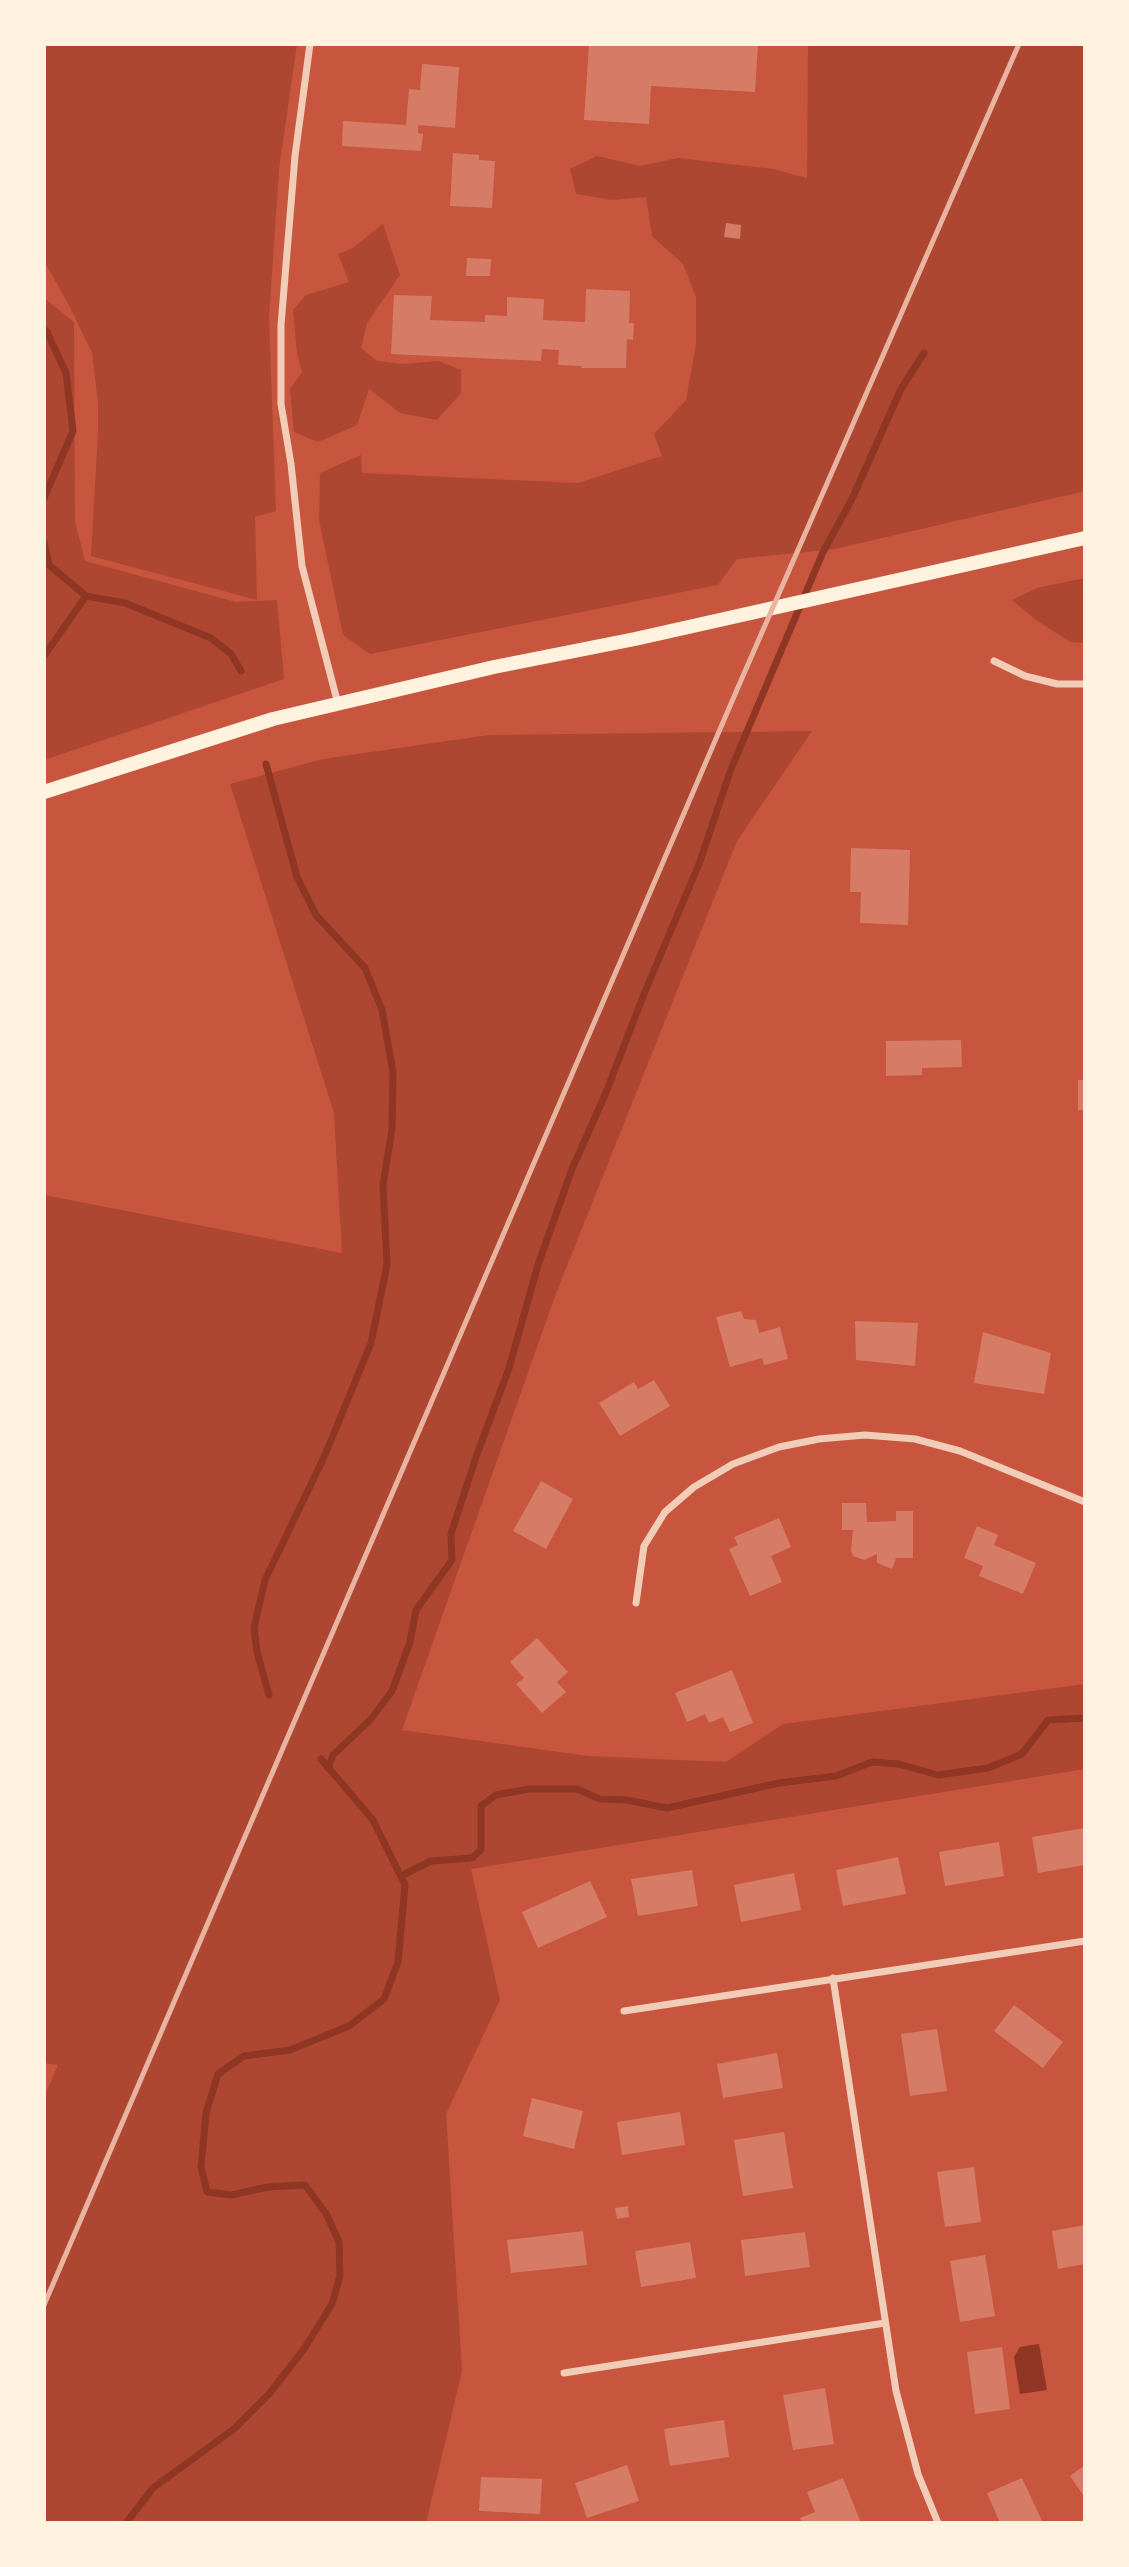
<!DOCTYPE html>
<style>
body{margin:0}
#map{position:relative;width:1129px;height:2567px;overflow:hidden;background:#c8553d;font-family:Quicksand,sans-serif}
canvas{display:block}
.frame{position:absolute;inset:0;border:46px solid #fff3e0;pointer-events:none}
</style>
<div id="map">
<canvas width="1129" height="2567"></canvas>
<div class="frame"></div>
</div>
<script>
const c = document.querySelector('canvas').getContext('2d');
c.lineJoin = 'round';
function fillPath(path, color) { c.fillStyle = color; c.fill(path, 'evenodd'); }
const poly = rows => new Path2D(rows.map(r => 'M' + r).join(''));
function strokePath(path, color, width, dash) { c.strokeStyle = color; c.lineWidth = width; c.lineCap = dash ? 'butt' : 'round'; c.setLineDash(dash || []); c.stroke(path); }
const green = poly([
 [46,44,297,44,279,169,269,318,276,511,255,517,257,600,91,556,98,433,98,403,92,353,69,305,44,261,44,45],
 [808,44,1085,44,1085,491,835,549,737,559,718,585,370,654,343,635,319,520,320,473,361,455,362,473,578,483,662,456,654,434,686,400,696,344,696,297,683,264,652,236,646,197,612,200,576,194,570,169,597,156,640,166,678,158,773,169,807,178],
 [383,224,400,275,367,323,361,348,377,361,404,364,438,361,461,370,461,393,437,420,400,413,369,389,357,425,318,442,294,432,290,389,302,372,297,353,293,310,306,295,349,282,338,254,353,248],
 [44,298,74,322,75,521,85,561,236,602,277,600,284,679,44,760],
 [1085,578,1085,643,1070,642,1036,620,1012,600,1037,588],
 [812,731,737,841,555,1296,402,1730,588,1756,726,1762,783,1724,1085,1684,1085,1769,471,1869,500,2000,446,2114,462,2371,426,2523,44,2523,44,2097,58,2065,44,2063,44,1195,342,1253,334,1113,230,784,323,759,489,735]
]);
const water = poly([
 [1039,2344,1047,2390,1020,2394,1014,2357,1020,2347]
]);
const stream = poly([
 [44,329,47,332,66,373,73,431,44,498],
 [44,542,49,565,86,596,125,603,211,638,231,654,241,671],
 [44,656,86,596],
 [266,764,297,877,316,915,365,968,382,1010,393,1072,392,1129,383,1185,387,1265,371,1343,325,1455,265,1580,254,1628,257,1652,269,1695],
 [328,1768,333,1755,371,1719,392,1691,410,1642,416,1610,452,1560,451,1534,476,1457,509,1368,538,1265,572,1169,605,1095,644,994,699,864,731,769,823,552,852,499,901,389,924,353],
 [401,1876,431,1861,472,1858,481,1850,481,1806,496,1795,529,1789,577,1789,600,1799,627,1800,667,1808,779,1783,836,1776,872,1762,899,1764,938,1775,988,1768,1022,1754,1048,1720,1085,1718],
 [126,2523,153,2488,235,2428,269,2394,304,2349,332,2304,340,2276,339,2242,327,2215,305,2185,268,2187,231,2195,207,2192,201,2167,206,2113,218,2074,244,2056,290,2050,349,2026,384,1999,398,1962,405,1885,373,1820,321,1759]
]);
const building = poly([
 [589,44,758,44,755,92,651,86,649,124,584,120],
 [422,64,459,67,455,128,418,125,418,133,423,134,421,151,342,146,343,121,406,125,409,89,420,90],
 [453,153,479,155,479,160,495,161,492,208,450,206],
 [726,223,741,225,740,239,724,237],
 [467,258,491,259,490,276,466,276],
 [586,289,630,291,629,323,634,323,633,340,627,339,626,368,581,368,582,366,558,365,559,350,542,349,541,361,391,354,394,295,432,296,430,320,485,322,485,315,507,316,507,297,544,299,543,320,585,322],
 [851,848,910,850,908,925,860,923,861,892,850,892],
 [961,1040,962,1067,922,1068,922,1075,886,1076,886,1041],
 [1078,1080,1085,1080,1085,1110,1078,1110],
 [741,1311,744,1319,756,1320,759,1333,780,1327,788,1359,764,1365,762,1358,730,1367,716,1317],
 [855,1321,918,1323,915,1366,856,1360],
 [983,1332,1051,1353,1044,1394,974,1383],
 [654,1380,670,1406,620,1436,599,1403,634,1382,638,1389],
 [541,1481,573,1499,546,1549,513,1531],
 [842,1503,866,1503,867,1522,896,1521,896,1511,913,1511,913,1558,896,1558,892,1569,877,1563,877,1554,864,1560,853,1556,851,1550,853,1530,842,1530],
 [779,1518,791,1547,771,1556,782,1582,750,1596,729,1549,738,1545,734,1537],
 [977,1526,998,1535,994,1545,1036,1563,1023,1594,979,1576,983,1566,964,1558],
 [537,1638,568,1672,557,1682,566,1692,542,1713,516,1684,524,1678,510,1662],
 [732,1670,753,1723,730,1732,723,1717,709,1723,705,1714,687,1722,675,1693],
 [1085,1828,1085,1865,1038,1873,1032,1837],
 [999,1842,1004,1876,945,1886,939,1852],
 [898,1857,906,1894,843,1906,836,1870],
 [692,1870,698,1906,638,1916,631,1879],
 [794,1873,801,1910,741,1922,734,1885],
 [590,1881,607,1917,538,1948,522,1912],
 [1014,2005,1063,2042,1043,2068,994,2031],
 [937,2029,947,2091,910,2096,901,2034],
 [777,2053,783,2088,723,2098,717,2064],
 [532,2098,583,2111,574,2149,523,2136],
 [680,2112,685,2145,622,2155,617,2122],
 [784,2132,793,2188,743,2196,734,2140],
 [974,2167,981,2222,945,2227,937,2172],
 [628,2206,629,2217,617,2219,615,2208],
 [1085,2225,1085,2264,1058,2269,1052,2231],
 [583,2231,587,2265,511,2273,507,2240],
 [805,2232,810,2267,745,2276,741,2240],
 [690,2242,696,2278,641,2287,635,2251],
 [985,2255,995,2316,960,2322,950,2261],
 [1002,2347,1010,2409,975,2414,967,2352],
 [825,2388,834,2444,793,2450,783,2395],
 [724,2420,729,2457,670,2466,664,2429],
 [627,2465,639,2501,587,2518,575,2483],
 [1085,2465,1085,2498,1070,2476],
 [481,2477,542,2479,540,2514,479,2511],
 [843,2478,861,2523,802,2523,800,2518,815,2512,807,2492],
 [1022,2478,1043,2523,1000,2523,987,2493]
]);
const minor = poly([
 [310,44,295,156,281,325,281,404,291,464,302,566,338,704],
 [994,661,1025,676,1057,684,1085,684],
 [636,1603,644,1546,665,1512,694,1487,733,1464,779,1447,819,1439,865,1435,915,1439,960,1451,1085,1502],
 [833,1978,896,2391,918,2474,938,2523],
 [624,2011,1085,1941],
 [564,2373,885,2323]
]);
const secondary = poly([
 [44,792,273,719,494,667,635,639,1085,538]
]);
const rail = poly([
 [44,2305,739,685,1019,44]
]);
fillPath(green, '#ae4732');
fillPath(water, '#8f3625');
strokePath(stream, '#8f3625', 7);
fillPath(building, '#d67c66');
strokePath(minor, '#f1ccb7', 7);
strokePath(secondary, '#fff3e0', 14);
strokePath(rail, '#e9b49f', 5);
</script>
